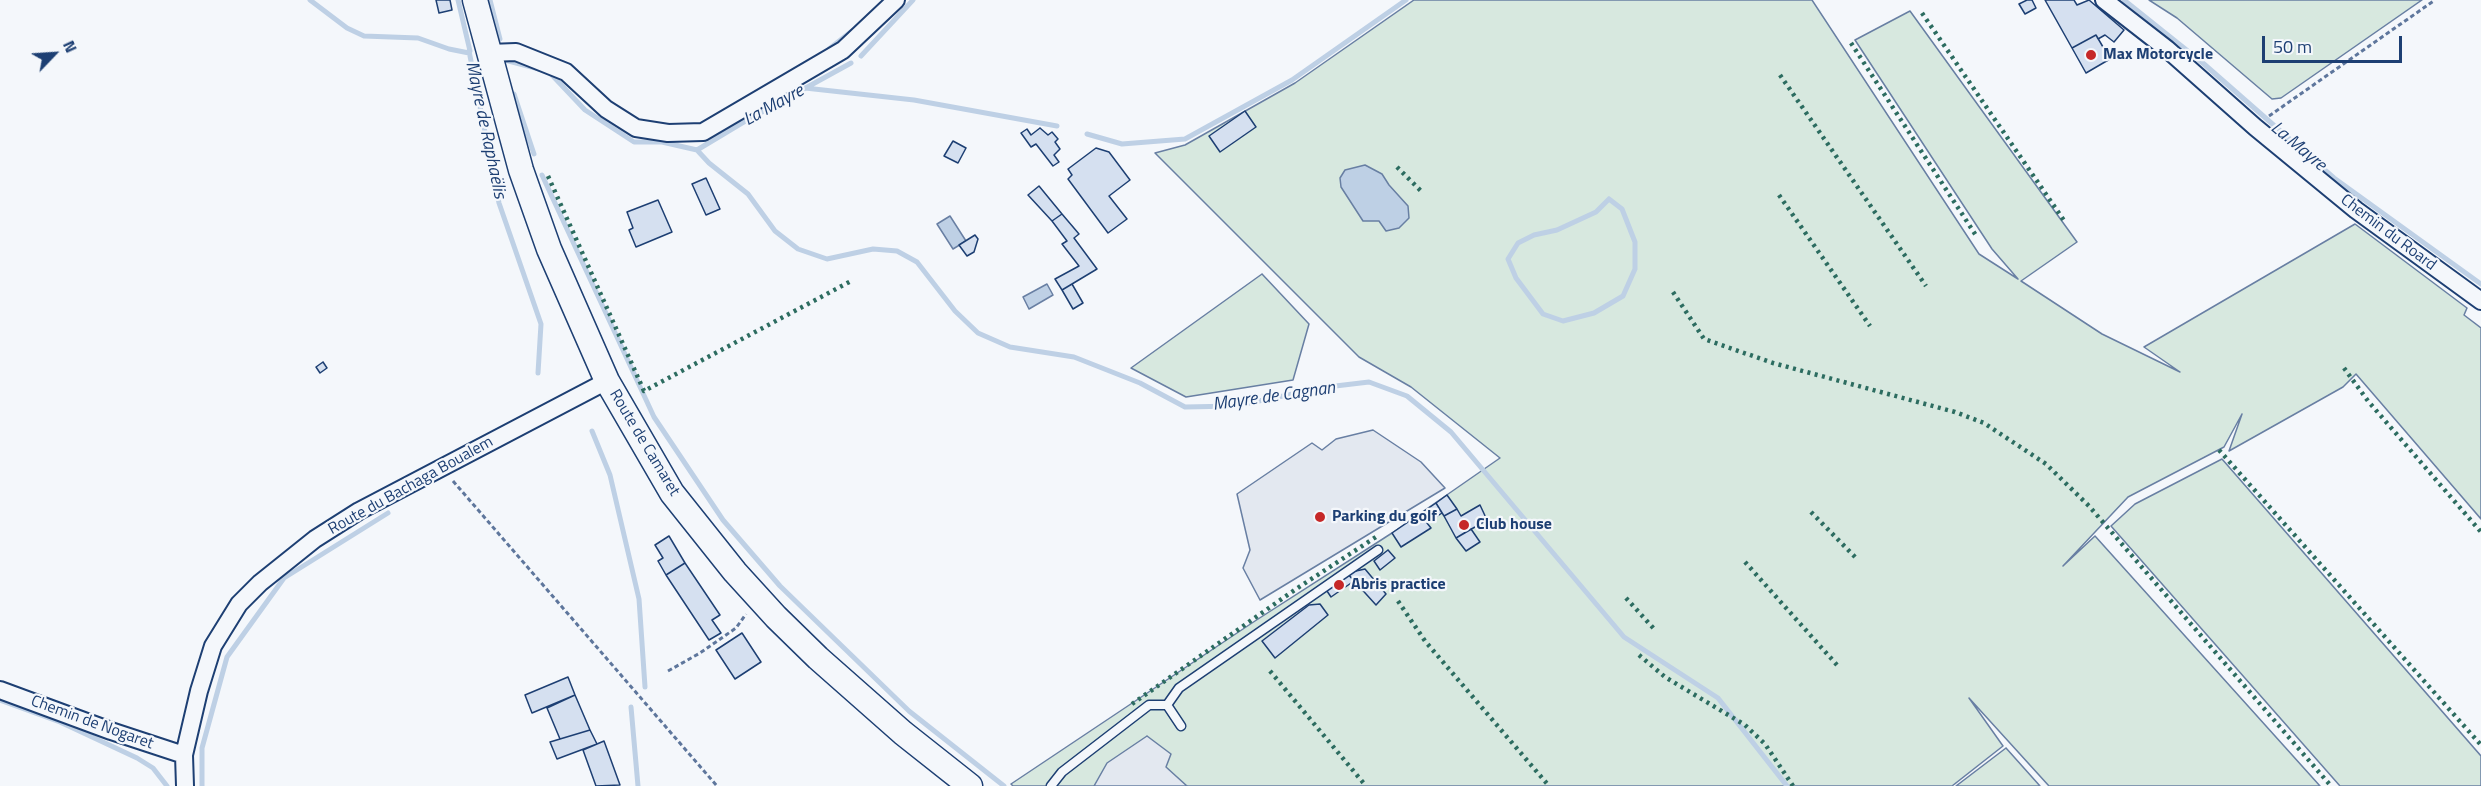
<!DOCTYPE html>
<meta charset="utf-8">
<style>
body{margin:0}
#map{position:relative;width:2481px;height:786px;overflow:hidden;background:#f4f7fb;font-family:"Titillium Web",sans-serif}
canvas{display:block}
.north{position:absolute;left:24px;top:24px;width:60px;height:60px;-webkit-text-stroke:4px #f4f7fb;paint-order:stroke;rotate:65deg;font-size:16px;font-weight:700;line-height:24px;text-align:center;color:#1d3f73}
.north::after{content:'';display:block;margin:auto;width:21px;height:27px;background:#1d3f73;clip-path:polygon(50% 0,100% 100%,50% 72%,0 100%)}
.scale{position:absolute;left:2262px;top:36px;width:140px;height:27px;box-sizing:border-box;border:3px solid #1d3f73;border-top:0;padding-left:8px;font-size:18px;line-height:21px;white-space:nowrap;color:#1d3f73;-webkit-text-stroke:4px #f4f7fb;paint-order:stroke}
</style>
<div id="map">
<canvas width="2481" height="786"></canvas>
<div class="north">N</div>
<div class="scale">50 m</div>
</div>
<script>
const c = document.querySelector('canvas').getContext('2d');
c.lineJoin = 'round';
function fillPath(path, color) { c.fillStyle = color; c.fill(path, 'evenodd'); }
const poly = rows => new Path2D(rows.map(r => 'M' + r).join(''));
function strokePath(path, color, width, dash) { c.strokeStyle = color; c.lineWidth = width; c.lineCap = dash ? 'butt' : 'round'; c.setLineDash(dash || []); c.stroke(path); }
function write(font, color, halo, rows, align = 'center') {
  c.font = font + ' "Titillium Web",sans-serif'; c.lineWidth = 4.5; c.setLineDash([]); c.textBaseline = 'middle'; c.strokeStyle = halo; c.fillStyle = color; for (const [text, x, y, turn = 0] of rows) {
    c.save(); c.translate(x, y); c.rotate((+turn || 0) * Math.PI / 180); c.textAlign = isNaN(turn) ? turn : align; if (halo) c.strokeText(text, 0, 0); c.fillText(text, 0, 0); c.restore();
  }
}
const green = poly([
 [1414,0,1812,0,1979,254,2018,279,1992,249,1855,40,1910,11,2077,242,2021,281,2102,334,2180,372,2144,347,2355,224,2467,308,2464,315,2481,328,2481,519,2356,374,2343,387,2229,451,2242,414,2224,447,2128,497,2063,566,2095,536,2320,786,2049,786,1969,698,2003,746,1952,786,1013,786,1011,784,1255,621,1392,533,1500,458,1411,387,1359,357,1155,153,1185,145,1295,83,1414,0],
 [2149,0,2422,0,2281,98,2272,99,2177,18,2149,0],
 [1262,274,1309,324,1293,380,1186,397,1131,368,1262,274],
 [2222,459,2481,756,2481,786,2340,786,2111,526,2135,504,2222,459],
 [2006,748,2040,786,1956,786,2006,748]
]);
const parking = poly([
 [1373,430,1421,462,1445,488,1260,600,1243,568,1250,550,1237,494,1312,443,1322,450,1336,439,1373,430],
 [1147,736,1171,754,1166,767,1187,786,1094,786,1107,763,1147,736]
]);
const water = poly([
 [1365,165,1382,174,1389,185,1408,206,1409,218,1399,228,1386,231,1379,221,1363,221,1341,187,1340,178,1345,170,1365,165],
 [950,216,966,241,953,249,937,224,950,216],
 [1047,284,1053,295,1029,309,1023,297,1047,284]
]);
const stream = poly([
 [310,0,347,28,364,36,418,38,449,49,469,53],
 [458,0,470,51],
 [490,0,500,39],
 [2124,0,2204,64,2334,178,2481,284],
 [829,49,852,31],
 [469,51,499,203,541,324,538,373],
 [861,56,913,0],
 [501,59,539,69],
 [550,73,585,110,634,142,662,142,697,150,709,163,748,194,775,231,798,249,827,259,873,249,897,251,917,262,955,311,978,333,1010,347,1074,357,1140,383,1185,407,1234,406,1327,387,1369,382,1407,396,1451,432,1624,637,1718,698,1787,786],
 [805,88,914,100,1057,126],
 [514,94,534,154],
 [1087,134,1122,144,1185,139,1292,80,1406,0],
 [697,150,742,123,851,63],
 [542,175,654,417,723,520,780,586,909,711,1004,786],
 [1609,199,1622,209,1635,242,1635,269,1623,296,1594,313,1563,321,1543,314,1516,278,1508,259,1518,243,1534,235,1557,230,1596,212,1609,199],
 [592,431,610,475,639,599,645,687],
 [0,700,60,722,137,758,153,768,167,786],
 [631,707,638,786],
 [202,786,202,748,227,657,284,578,388,513]
]);
const building = poly([
 [436,0,450,0,452,10,439,13,436,0],
 [2027,0,2032,0,2036,8,2025,14,2019,4,2027,0],
 [2045,0,2074,0,2077,5,2089,0,2124,30,2114,42,2105,35,2098,39,2096,35,2072,48,2045,0],
 [2096,35,2110,59,2086,73,2072,48,2096,35],
 [1245,111,1256,127,1220,152,1209,136,1245,111],
 [1040,128,1048,135,1052,132,1058,139,1055,142,1060,149,1054,155,1059,162,1053,166,1036,144,1031,147,1021,133,1027,129,1031,135,1040,128],
 [953,141,966,148,958,163,944,156,953,141],
 [1096,148,1109,152,1130,180,1109,196,1127,219,1108,233,1068,179,1072,175,1068,169,1096,148],
 [706,178,720,209,706,215,692,184,706,178],
 [1039,186,1062,214,1052,221,1028,195,1039,186],
 [658,200,672,232,636,247,629,230,633,228,627,212,658,200],
 [1062,214,1079,234,1074,238,1097,269,1062,290,1055,279,1079,266,1062,244,1067,241,1052,221,1062,214],
 [975,235,978,239,974,252,967,256,959,245,975,235],
 [1072,284,1083,303,1073,309,1062,290,1072,284],
 [323,362,327,368,320,373,316,367,323,362],
 [1447,495,1457,509,1444,516,1436,503,1447,495],
 [1436,503,1442,513,1427,523,1431,528,1401,547,1392,533,1436,503],
 [1480,505,1487,520,1456,538,1444,516,1457,509,1461,516,1480,505],
 [1471,529,1480,542,1466,551,1456,538,1471,529],
 [669,536,685,563,666,575,658,561,663,558,655,545,669,536],
 [1388,550,1395,558,1380,570,1374,561,1388,550],
 [685,563,720,615,712,620,721,633,709,640,666,575,685,563],
 [1365,569,1386,594,1376,605,1347,573,1365,569],
 [1347,573,1354,581,1331,597,1325,588,1347,573],
 [1320,604,1328,615,1275,658,1262,641,1309,605,1320,604],
 [742,633,761,662,735,679,716,650,742,633],
 [568,677,575,695,532,713,525,695,568,677],
 [575,695,590,730,560,739,547,708,575,695],
 [590,730,597,744,557,759,550,742,590,730],
 [604,741,620,785,596,786,583,750,604,741]
]);
const path = poly([
 [2269,116,2435,0],
 [453,481,717,786],
 [668,671,700,653,736,628,746,614]
]);
const lane = poly([
 [1167,705,1179,688,1378,550],
 [1051,786,1062,772,1149,705,1167,705,1181,726]
]);
const street = poly([
 [2104,0,2167,49,2255,127,2356,210,2481,301],
 [489,53,516,52,566,72,606,109,636,128,668,133,703,132,843,50,896,0],
 [0,690,111,731,184,755],
 [185,786,184,755,199,691,213,646,239,604,260,583,315,539,359,511,607,381]
]);
const secondary = poly([
 [475,0,521,170,549,249,607,381,672,493,735,572,776,617,818,658,903,733,970,786]
]);
const hedge = poly([
 [1922,13,2065,222],
 [1851,43,1977,237],
 [1780,75,1926,286],
 [1397,167,1421,191],
 [548,176,644,391,853,280],
 [1779,195,1870,326],
 [1673,292,1704,339,1773,363,1955,412,1984,423,2046,464,2089,506,2331,786],
 [2344,368,2368,401,2481,532],
 [2219,450,2481,745],
 [1811,512,1857,559],
 [1745,562,1837,665],
 [1626,598,1656,631],
 [1398,601,1425,641,1549,786],
 [1639,655,1665,677,1745,725,1765,744,1793,786],
 [1270,671,1366,786],
 [1132,704,1296,589,1379,535]
]);
const markers = [
 [2091,55,6,"#c62828"],
 [1320,517,6,"#c62828"],
 [1464,525,6,"#c62828"],
 [1339,585,6,"#c62828"]
];
const poiNames = [
 ["Max Motorcycle",2103,55],
 ["Parking du golf",1332,517],
 ["Club house",1476,525],
 ["Abris practice",1351,585]
];
const streetNames = [
 ["Chemin du Roard",2388,233,37],
 ["Route de Camaret",644,443,59],
 ["Route du Bachaga Boualem",411,486,-29],
 ["Chemin de Nogaret",92,723,20]
];
const waterNames = [
 ["La Mayre",774,106,-29],
 ["Mayre de Raphaëlis",485,130,78],
 ["La Mayre",2298,147,40],
 ["Mayre de Cagnan",1274,397,-8]
];
fillPath(green, '#d7e8df');
strokePath(green, '#687fa3', 1.5);
fillPath(parking, '#e3e8f0');
strokePath(parking, '#687fa3', 1.5);
fillPath(water, '#bed0e5');
strokePath(water, '#687fa3', 1.5);
strokePath(stream, '#bed0e5', 5);
fillPath(building, '#d5e0f0');
strokePath(building, '#1d3f73', 1.5);
strokePath(lane, '#1d3f73', 11);
strokePath(street, '#1d3f73', 20);
strokePath(secondary, '#1d3f73', 27);
strokePath(path, '#5e769c', 3, [4.5, 3]);
strokePath(lane, '#f4f7fb', 8);
strokePath(street, '#f4f7fb', 16);
strokePath(secondary, '#f4f7fb', 24);
strokePath(hedge, '#2c6c60', 4.5, [3, 4.5]);
for (const [x, y, r, color] of markers) { const dot = new Path2D(); dot.arc(x, y, r, 0, 2 * Math.PI); c.fillStyle = color; c.fill(dot); strokePath(dot, '#f4f7fb', 2); }
write('bold 16px', '#1d3f73', '#f4f7fb', poiNames, 'left');
write('16px', '#1d3f73', '#f4f7fb', streetNames);
write('italic 18px', '#1d3f73', '#f4f7fb', waterNames);
</script>
